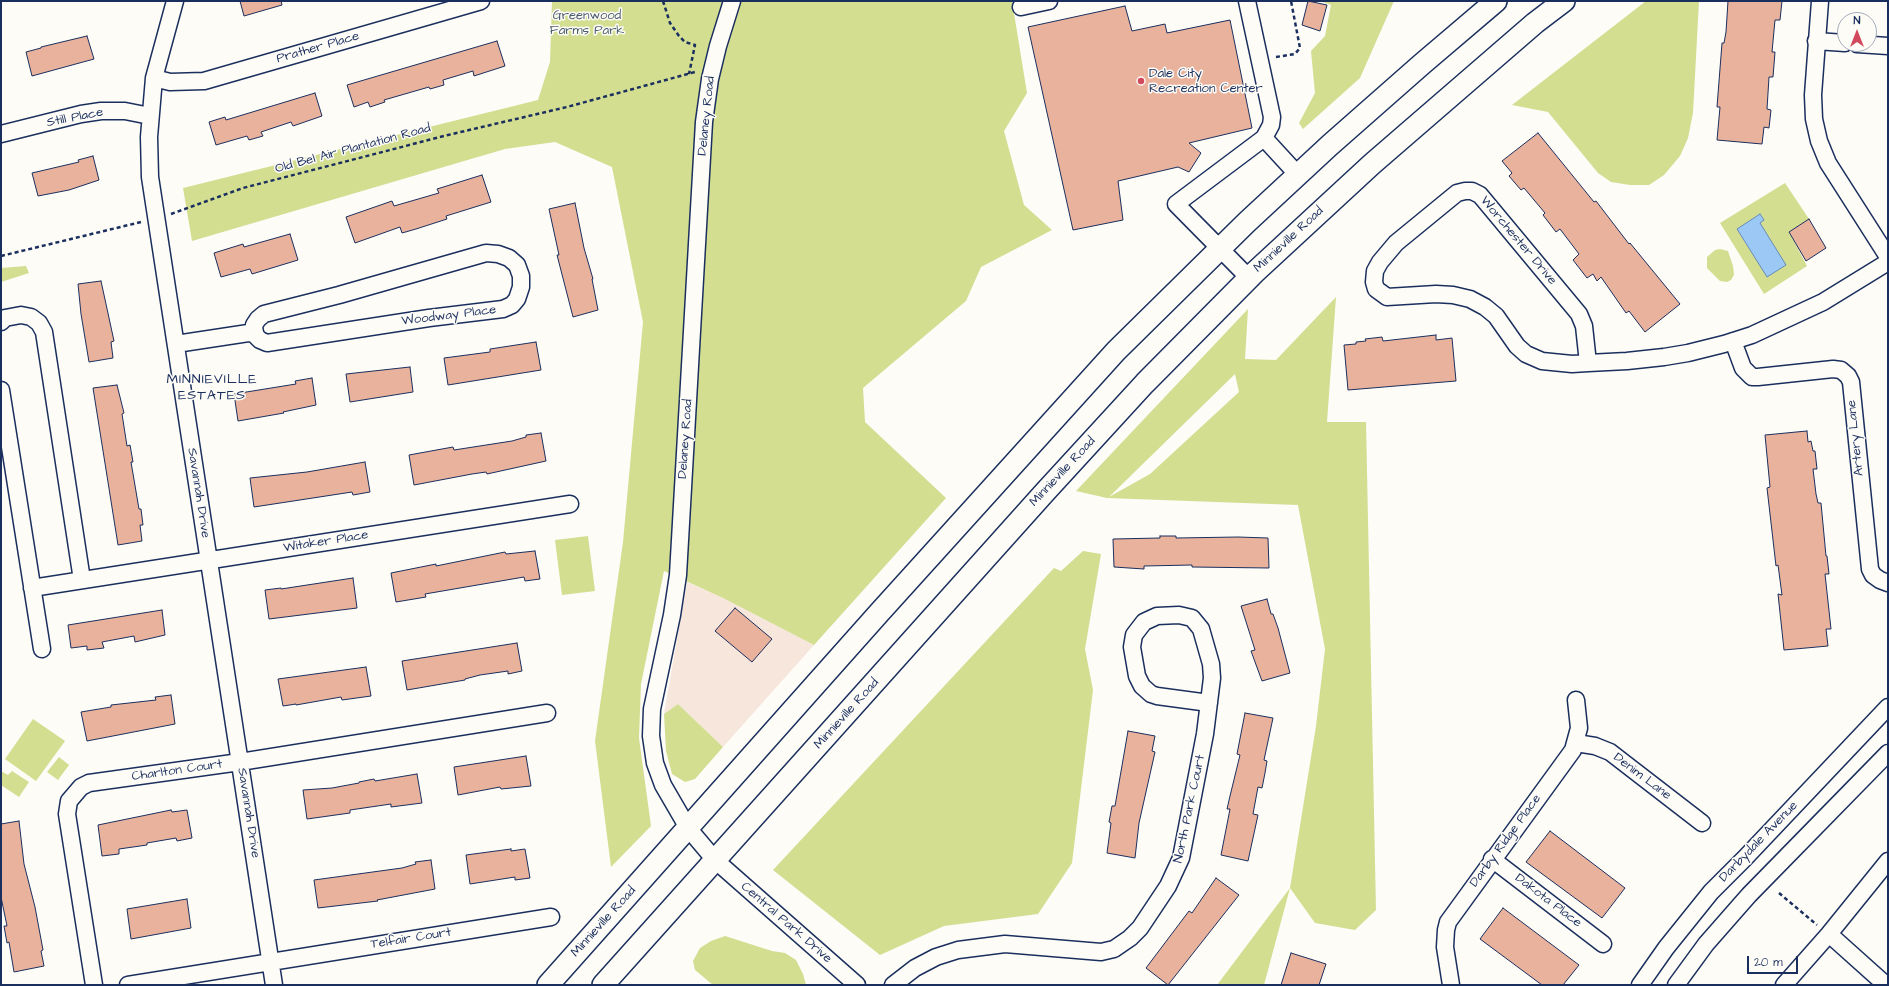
<!DOCTYPE html>
<style>
body{margin:0}
#map{position:relative;width:1889px;height:986px;overflow:hidden;background:#fdfcf7;font-family:"Architects Daughter",sans-serif}
canvas{display:block}
.frame{position:absolute;inset:0;border:2px solid #1b2f5e;pointer-events:none}
.north{position:absolute;left:1837px;top:12px;width:40px;height:40px;box-sizing:border-box;background:#fdfcf7;border:1px solid #a3aaba;border-radius:50%;rotate:0deg;font-size:11px;font-weight:700;line-height:16px;text-align:center;color:#1b2f5e}
.north::after{content:'';display:block;margin:auto;width:14px;height:18px;background:#d1495b;clip-path:polygon(50% 0,100% 100%,50% 72%,0 100%)}
.scale{position:absolute;left:1747px;top:956px;width:51px;height:18px;box-sizing:border-box;border:2px solid #1b2f5e;border-top:0;padding-left:5px;font-size:12px;line-height:14px;white-space:nowrap;color:#1b2f5e;-webkit-text-stroke:3px #fdfcf7;paint-order:stroke}
</style>
<div id="map">
<canvas width="1889" height="986"></canvas>
<div class="frame"></div>
<div class="north">N</div>
<div class="scale">20 m</div>
</div>
<script>
const c = document.querySelector('canvas').getContext('2d');
c.lineJoin = 'round';
function fillPath(path, color) { c.fillStyle = color; c.fill(path, 'evenodd'); }
const poly = rows => new Path2D(rows.map(r => 'M' + r).join(''));
function strokePath(path, color, width, dash) { c.strokeStyle = color; c.lineWidth = width; c.lineCap = dash ? 'butt' : 'round'; c.setLineDash(dash || []); c.stroke(path); }
function write(font, color, halo, rows, align = 'center') {
  c.font = font + ' "Architects Daughter",sans-serif'; c.lineWidth = 3; c.setLineDash([]); c.textBaseline = 'middle'; c.strokeStyle = halo; c.fillStyle = color; for (const [text, x, y, turn = 0] of rows) {
    c.save(); c.translate(x, y); c.rotate((+turn || 0) * Math.PI / 180); c.textAlign = isNaN(turn) ? turn : align; if (halo) c.strokeText(text, 0, 0); c.fillText(text, 0, 0); c.restore();
  }
}
const built = poly([
 [687,582,723,598,814,645,723,747,678,704,664,714]
]);
const green = poly([
 [552,1,1012,1,1027,93,1004,131,1024,205,1052,230,981,267,966,301,863,388,865,422,946,498,814,645,723,598,664,571,641,684,639,738,651,826,611,867,595,741,623,542,643,322,612,167,555,142,505,149,192,241,183,188,538,100,550,62],
 [1320,1,1394,1,1360,78,1303,129,1299,123,1315,93,1311,51,1325,36,1331,5],
 [1646,1,1699,1,1693,113,1688,138,1680,156,1664,175,1649,185,1630,185,1611,182,1598,173,1548,112,1512,105],
 [1785,183,1809,219,1789,232,1807,266,1764,294,1720,223],
 [1720,249,1728,251,1733,266,1734,275,1731,280,1727,282,1720,281,1707,268,1707,257,1715,250],
 [26,266,29,273,1,282,1,268],
 [1336,297,1327,422,1366,422,1376,910,1355,930,1315,923,1290,888,1264,985,1217,985,1290,888,1316,726,1325,649,1298,505,1107,498,1076,491,1248,309,1245,359,1276,360],
 [1235,374,1239,392,1150,474,1109,497],
 [588,536,595,591,562,595,555,540],
 [1083,551,1101,554,1085,649,1093,690,1072,863,1038,914,944,926,880,955,773,870,1054,568,1061,571],
 [678,704,723,747,695,779,685,782,672,774,666,751,664,714],
 [33,719,65,741,36,781,5,759],
 [59,757,69,765,58,780,47,772],
 [1,771,8,775,12,771,29,782,19,797,1,785],
 [725,936,772,951,785,953,796,960,803,974,806,985,713,985,695,970,693,961,700,948,711,941]
]);
const water = poly([
 [1760,214,1764,220,1760,223,1786,265,1767,277,1737,229,1760,214]
]);
const building = poly([
 [240,1,281,1,282,5,244,16,240,1],
 [1308,1,1327,5,1320,31,1302,25,1308,1],
 [1728,1,1782,1,1780,20,1775,20,1772,52,1775,52,1773,77,1769,77,1767,109,1771,110,1769,128,1764,127,1762,144,1717,140,1720,107,1717,107,1722,43,1724,43,1726,32,1728,1],
 [1125,6,1132,31,1165,24,1167,33,1230,20,1252,128,1189,143,1201,153,1189,172,1178,167,1118,181,1123,220,1073,230,1028,27,1125,6],
 [87,36,94,59,32,76,26,52,41,48,41,47,87,36],
 [497,41,505,66,474,76,473,71,443,80,444,85,430,89,429,87,384,100,385,102,370,107,368,102,354,107,347,85,497,41],
 [315,93,322,116,293,126,291,122,261,132,263,136,249,140,247,136,216,145,209,122,225,117,226,120,315,93],
 [1538,133,1594,202,1596,201,1629,244,1630,243,1680,304,1645,332,1629,311,1626,313,1601,277,1597,281,1593,274,1587,278,1573,260,1579,254,1560,229,1556,232,1543,215,1545,213,1524,188,1521,190,1509,176,1512,173,1502,161,1538,133],
 [93,156,99,180,69,190,38,196,32,173,79,162,78,160,93,156],
 [482,175,491,202,446,216,447,219,416,229,402,233,400,227,355,243,346,217,392,201,394,206,439,193,437,189,482,175],
 [575,203,584,248,593,279,592,279,598,310,573,317,557,255,559,255,549,209,575,203],
 [1809,219,1826,248,1806,261,1789,232,1809,219],
 [290,234,298,260,252,274,250,269,221,277,214,253,243,244,244,247,290,234],
 [101,281,114,341,111,342,113,358,89,362,81,314,78,284,101,281],
 [1436,335,1436,340,1452,338,1456,381,1348,390,1344,345,1356,344,1356,342,1366,341,1365,339,1382,337,1383,341,1436,335],
 [536,342,541,370,448,385,444,358,490,352,490,349,536,342],
 [410,367,413,392,350,402,346,374,410,367],
 [312,378,316,405,283,412,284,413,238,421,234,394,296,384,295,381,312,378],
 [117,385,124,413,122,414,127,446,130,445,133,462,131,462,139,509,141,509,143,525,140,525,142,541,118,545,93,388,117,385],
 [1807,431,1808,442,1811,441,1813,451,1815,451,1817,469,1813,469,1816,494,1818,503,1821,503,1826,556,1827,556,1829,574,1825,574,1831,629,1826,629,1828,646,1784,650,1778,594,1782,595,1778,565,1776,566,1767,488,1770,487,1765,435,1807,431],
 [541,433,546,461,487,474,486,472,472,474,414,485,409,455,453,447,454,450,512,441,526,437,526,435,541,433],
 [365,462,370,492,353,495,352,492,254,507,250,478,307,472,365,462],
 [1160,536,1176,536,1176,538,1238,537,1268,538,1269,568,1192,567,1192,565,1144,566,1144,569,1114,567,1113,539,1160,538,1160,536],
 [535,551,540,579,525,581,524,577,425,594,426,597,396,602,391,573,436,564,436,566,505,552,506,554,535,551],
 [353,578,357,608,269,619,265,590,281,588,281,589,353,578],
 [1267,599,1271,614,1273,614,1278,628,1290,673,1262,681,1251,651,1255,650,1241,606,1267,599],
 [735,608,772,639,752,662,715,631,735,608],
 [162,610,165,635,135,642,134,636,102,642,104,648,87,650,87,646,71,648,68,625,162,610],
 [517,643,522,671,508,674,508,671,480,675,465,679,465,680,407,690,402,661,517,643],
 [366,667,371,696,342,700,341,697,296,705,296,704,283,706,278,679,366,667],
 [171,695,175,724,87,741,81,712,111,707,111,705,156,700,155,697,171,695],
 [1245,713,1273,718,1264,760,1267,761,1265,773,1262,788,1258,787,1253,814,1258,815,1248,861,1221,855,1230,809,1227,809,1230,796,1240,755,1237,754,1245,713],
 [1128,731,1155,736,1152,751,1155,752,1139,823,1135,858,1107,853,1111,823,1109,822,1112,806,1115,806,1128,731],
 [526,756,531,786,501,789,500,787,458,795,454,767,526,756],
 [417,774,422,803,391,807,391,804,350,810,350,813,307,819,303,790,332,788,359,783,359,782,374,779,375,781,417,774],
 [171,810,172,812,187,810,192,838,177,841,176,838,147,843,147,845,119,849,119,854,102,856,98,825,171,810],
 [19,821,24,864,35,907,43,950,41,951,44,966,14,972,9,942,7,943,4,926,7,926,1,897,1,824,19,821],
 [1550,831,1625,888,1602,918,1526,862,1550,831],
 [511,849,511,851,525,849,530,878,515,880,515,877,470,884,466,855,511,849],
 [431,860,435,889,377,900,378,901,318,908,314,880,402,868,416,864,415,862,431,860],
 [1216,878,1239,895,1168,985,1146,968,1189,911,1192,913,1216,878],
 [187,899,191,928,131,939,127,909,187,899],
 [1503,908,1579,965,1563,985,1542,985,1480,939,1503,908],
 [1291,953,1326,964,1319,985,1281,985,1291,953]
]);
const path = poly([
 [663,1,670,23,679,36,685,42,695,45,689,74],
 [1276,57,1295,54,1300,48,1291,1],
 [171,214,243,188,448,135,567,107,695,72],
 [1,256,141,222],
 [1779,893,1817,925]
]);
const minor = poly([
 [175,1,154,78,149,137,150,177,274,985],
 [732,1,718,46,710,79,704,122,678,575,672,615,652,709,651,736,655,763,663,785,688,828,715,860,857,985],
 [1247,1,1272,117,1271,125,1264,138],
 [1820,1,1813,95,1814,119,1819,141,1828,163,1888,257],
 [1021,7,1049,1],
 [1816,41,1845,43],
 [1857,44,1888,46],
 [154,78,170,82,204,81,481,1],
 [1,134,81,114,101,111,125,111,150,116],
 [486,253,498,254,509,258,517,265,521,276,521,287,517,299,512,305,503,309,429,318,267,343,260,340,255,335,254,325,258,319,264,314,339,295,486,253],
 [1249,278,1176,204,1264,138,1298,175],
 [1,322,5,318,21,315,31,317,39,323,44,332,82,580],
 [1733,341,1743,368,1752,377,1758,377,1833,369,1841,370,1848,376,1851,382,1870,569,1873,575,1880,580,1888,583],
 [176,344,255,332],
 [1588,363,1584,326,1579,314,1480,195,1472,191,1465,191,1457,193,1396,243,1380,262,1375,271,1374,282,1376,289,1387,297,1436,294,1453,295,1470,299,1485,307,1496,316,1517,346,1526,354,1542,361,1572,364,1588,363,1627,361,1664,357,1688,353,1724,344,1752,335,1823,302,1888,262],
 [1,390,42,649],
 [32,588,570,504],
 [1576,743,1595,746,1610,752,1702,823],
 [1492,859,1603,944],
 [1829,934,1886,985],
 [94,985,67,814,69,801,81,787,89,783,240,762,547,713],
 [128,985,551,917],
 [893,985,915,968,936,957,958,950,1005,944,1101,952,1114,949,1130,938,1140,928,1168,886,1181,858,1205,734,1212,678,1211,664,1201,629,1192,618,1179,615,1157,616,1144,622,1134,635,1132,647,1137,676,1142,686,1151,694,1157,696,1209,703],
 [1451,985,1445,947,1446,930,1448,922,1573,750,1579,728,1576,700],
 [1640,985,1666,948,1711,892,1744,859,1888,707],
 [1676,985,1706,944,1749,895,1888,753],
 [1784,985,1829,934,1888,861]
]);
const major = poly([
 [548,985,879,613,1116,351,1247,222,1330,145,1422,64,1496,1],
 [603,985,1045,492,1145,383,1254,273,1372,164,1535,23,1564,1]
]);
const markers = [
 [1141,81,4,"#d1495b"]
];
const parkNames = [
 ["Greenwood",587,16],
 ["Farms Park",587,31]
];
const streetNames = [
 ["Prather Place",318,48,-16],
 ["Delaney Road",707,116,-84],
 ["Still Place",75,118,-11],
 ["Old Bel Air Plantation Road",353,149,-15],
 ["Minnieville Road",1289,240,-43],
 ["Worchester Drive",1518,241,50],
 ["Woodway Place",449,316,-7],
 ["Artery Lane",1856,438,-96],
 ["Delaney Road",686,439,-86],
 ["Minnieville Road",1063,472,-47],
 ["Savannah Drive",198,493,81],
 ["Witaker Place",326,542,-9],
 ["Minnieville Road",847,714,-48],
 ["Charlton Court",177,771,-8],
 ["Denim Lane",1642,777,37],
 ["North Park Court",1190,809,-78],
 ["Savannah Drive",248,813,81],
 ["Darby Ridge Place",1506,841,-54],
 ["Darbydale Avenue",1759,842,-46],
 ["Dakota Place",1548,901,37],
 ["Minnieville Road",604,922,-48],
 ["Central Park Drive",786,923,41],
 ["Telfair Court",411,939,-9]
];
const poiNames = [
 ["Dale City",1149,74],
 ["Recreation Center",1149,89]
];
const neighbourhoodNames = [
 ["MINNIEVILLE",212,380],
 ["ESTATES",212,396]
];
fillPath(built, '#f7e6dc');
fillPath(green, '#d3de91');
fillPath(water, '#9bc8f5');
strokePath(water, '#688bb9', 1);
fillPath(building, '#e8b29d');
strokePath(building, '#1b2f5e', 1);
strokePath(minor, '#1b2f5e', 19);
strokePath(major, '#1b2f5e', 24);
strokePath(path, '#1b2f5e', 2.5, [4, 3]);
strokePath(minor, '#fdfcf7', 16);
strokePath(major, '#fdfcf7', 21);
for (const [x, y, r, color] of markers) { const dot = new Path2D(); dot.arc(x, y, r, 0, 2 * Math.PI); c.fillStyle = color; c.fill(dot); strokePath(dot, '#fdfcf7', 1.5); }
write('13px', '#495b6b', '#fdfcf7', parkNames);
write('13px', '#1b2f5e', '#fdfcf7', streetNames);
write('13px', '#1b2f5e', '#fdfcf7', poiNames, 'left');
c.letterSpacing = '1px';
write('14px', '#1b2f5e', '#fdfcf7', neighbourhoodNames);
c.letterSpacing = '0px';
</script>
